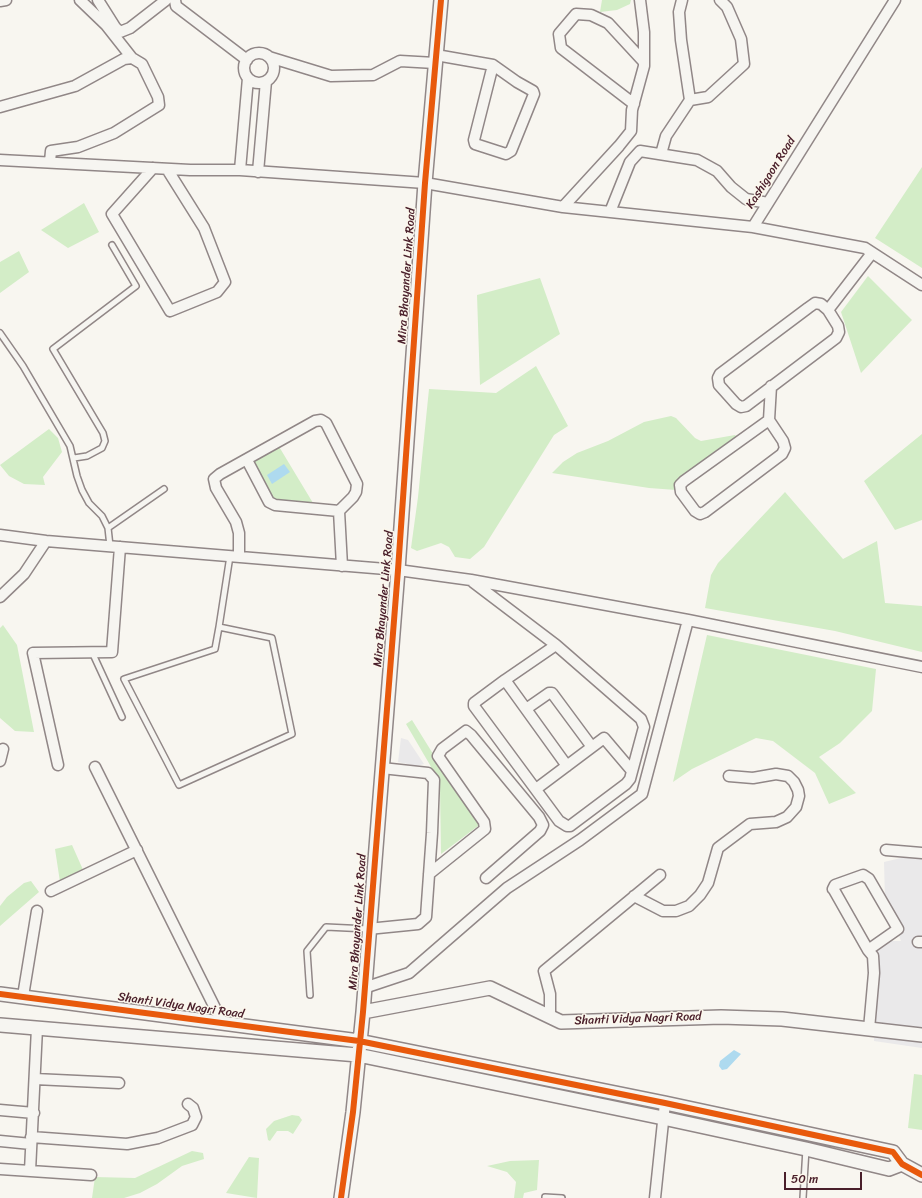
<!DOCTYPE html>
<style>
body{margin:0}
#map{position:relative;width:922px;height:1198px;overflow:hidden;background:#f8f6f0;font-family:Sriracha,sans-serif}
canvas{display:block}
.scale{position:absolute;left:784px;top:1172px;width:78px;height:18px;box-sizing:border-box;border:2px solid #4a1f2b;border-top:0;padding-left:5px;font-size:12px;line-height:14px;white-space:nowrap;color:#4a1f2b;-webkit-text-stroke:3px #fbf7ec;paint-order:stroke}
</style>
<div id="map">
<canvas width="922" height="1198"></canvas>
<div class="scale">50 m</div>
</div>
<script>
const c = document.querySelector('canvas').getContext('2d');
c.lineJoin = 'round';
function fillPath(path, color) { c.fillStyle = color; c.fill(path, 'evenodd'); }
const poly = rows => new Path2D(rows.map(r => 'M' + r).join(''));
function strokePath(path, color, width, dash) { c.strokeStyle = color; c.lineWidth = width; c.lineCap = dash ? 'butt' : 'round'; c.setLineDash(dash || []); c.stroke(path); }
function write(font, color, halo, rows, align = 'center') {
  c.font = font + ' Sriracha,sans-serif'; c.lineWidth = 3; c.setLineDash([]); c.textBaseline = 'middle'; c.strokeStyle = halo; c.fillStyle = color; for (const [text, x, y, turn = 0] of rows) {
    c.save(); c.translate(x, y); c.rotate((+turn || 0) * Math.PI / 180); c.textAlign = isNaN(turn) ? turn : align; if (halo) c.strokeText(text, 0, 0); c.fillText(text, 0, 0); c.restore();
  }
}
const built = poly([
 [401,738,408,740,424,764,417,766,398,762],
 [922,853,922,1048,874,1041,878,941,901,941,885,900,884,862]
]);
const green = poly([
 [602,0,631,0,630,4,617,10,600,12],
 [922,167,922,268,875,238],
 [84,203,99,232,68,248,41,230],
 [19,251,29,272,0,293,0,262],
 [868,276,912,320,861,373,841,312],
 [540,278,560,334,480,385,477,295],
 [536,366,568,426,554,435,484,547,470,559,455,557,449,547,441,543,417,551,411,548,418,497,429,389,496,393],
 [671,416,676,418,695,438,701,441,735,435,739,439,676,490,649,488,552,473,563,462,577,453,608,441,644,422],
 [49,429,58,438,62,452,43,477,45,485,24,484,9,476,0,465],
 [922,434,922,520,895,530,864,481],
 [275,440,313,503,270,499,242,457],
 [785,492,843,559,877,541,885,603,922,606,922,652,835,631,705,608,711,575,718,563],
 [3,625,17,645,34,732,15,731,0,718,0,628],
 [707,635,876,669,872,711,840,743,819,757,856,793,829,804,815,773,773,741,756,738,692,769,673,782],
 [412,720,448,778,482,823,441,854,440,788,430,765,406,724],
 [72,845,84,872,60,882,55,849],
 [31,881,39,892,0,926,0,906,7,897,24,883],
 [914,1074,922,1075,922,1130,908,1128],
 [292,1115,299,1116,302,1120,293,1134,288,1131,277,1131,270,1141,268,1140,266,1129,274,1121],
 [192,1151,203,1153,204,1159,182,1166,157,1184,140,1193,124,1198,92,1198,95,1177,135,1178],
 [249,1157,259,1158,257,1198,226,1193],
 [539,1160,537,1190,524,1193,523,1198,514,1198,516,1182,507,1172,487,1166,510,1161]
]);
const water = poly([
 [284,464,290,472,272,484,267,475],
 [734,1050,741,1054,727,1069,722,1070,719,1066,720,1061]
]);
const service = poly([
 [0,333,23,366,70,446,77,476,82,490,89,503,102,516,108,528,110,546],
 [74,458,87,456,102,448,105,441,103,433,53,349,136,286,112,245],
 [108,528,164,489],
 [219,627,215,649,124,679,179,785,292,734,272,638,219,627,230,556],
 [92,652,122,717],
 [310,995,307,951,326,927,368,929],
 [545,1197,562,1198],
 [803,1198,806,1149]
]);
const minor = poly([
 [80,0,106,25,132,58],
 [98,0,115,27,120,32,130,28,166,0],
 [175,0,176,6,247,60],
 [0,1,6,0],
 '244 68a15 15 0 1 1 30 0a15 15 0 1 1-30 0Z',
 [436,55,493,65,517,82,533,91,534,94,511,151,506,154,475,144,474,140,493,65],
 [269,57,331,76,373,75,400,61,435,63],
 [690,100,708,97,744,64,741,39,727,7,720,0],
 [634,104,561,48,559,34,576,14,591,15,608,23,644,62],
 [0,107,75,86,124,59,132,58,142,64,158,97,159,105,114,133,78,147,51,151,50,162],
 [661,154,666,136,690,100,681,40,679,12,682,0],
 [0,160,190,170,240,170,425,183,563,207,753,227,865,248,922,285],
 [153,168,112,214,170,311,217,292,225,282,204,228,167,169],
 [240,170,248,78],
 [258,172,266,81],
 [563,207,619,146,631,131,632,110,644,66,644,32,640,0],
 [610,212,630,162,640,151,697,160,717,171,731,187,746,199,768,203],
 [753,227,895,0],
 [828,310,821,304,815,303,808,308,720,374,718,378,719,385,736,404,741,407,746,406,836,338,839,332,838,326,828,310,872,253],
 [769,420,684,481,680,485,681,492,695,511,700,514,705,512,782,454,785,448,783,441,769,420,771,386],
 [339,511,342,566],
 [0,535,46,541,398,570,471,580,688,620,922,667],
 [239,557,239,533,236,522,216,488,214,479,220,474,315,421,321,420,326,423,357,484,356,492,353,497,339,511,275,505,269,502,247,460],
 [473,582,556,645,641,719,644,727,630,779,626,784,570,826,567,826,559,821,474,706,474,703,505,680],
 [0,597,24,574,46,541],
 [556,645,505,680,567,766],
 [526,709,549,693,552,693,592,747],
 [0,761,3,749],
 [58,765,33,653,112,652,120,547],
 [95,767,222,1022],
 [536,789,604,738,632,771],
 [886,850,922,853],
 [429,874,485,829,484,822,438,756,442,749,466,731,471,735,539,817,543,825,540,831,486,878],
 [51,891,137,850],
 [634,896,663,911,676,911,689,906,700,895,708,883,718,848,750,824,776,822,787,817,796,807,799,796,798,790,794,782,788,776,776,774,753,778,729,776],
 [368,929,418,924,426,917,432,833,434,780,428,773,382,768],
 [918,942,922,942],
 [868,950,898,929,869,879,863,875,835,885,833,889,834,890,868,950,873,956,874,973,869,1029],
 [364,988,409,973,507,888,580,840,642,794,688,620],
 [23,996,37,911],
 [550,1016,550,994,544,971,660,875],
 [35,1079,119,1083],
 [0,1110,34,1113],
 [31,1137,127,1144,158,1138,192,1125,196,1117,193,1108,188,1104],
 [0,1141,31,1144],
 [0,1169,91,1175],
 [30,1171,37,1028],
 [655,1198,665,1103]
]);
const tertiary = poly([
 [0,994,359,1041,665,1103,893,1152,902,1164,922,1175],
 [363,1012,490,988,561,1022,721,1017,782,1019,922,1035],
 [0,1025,358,1055,663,1118,806,1149,889,1169,902,1164],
 [341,1198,353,1112,363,1012,398,570,425,183,441,0]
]);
const cycleway = poly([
 [0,994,359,1041,665,1103,893,1152,902,1164,922,1175],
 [341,1198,353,1112,363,1012,398,570,425,183,441,0]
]);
const streetNames = [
 ["Kashigaon Road",771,173,-58],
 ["Mira Bhayander Link Road",407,276,-86],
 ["Mira Bhayander Link Road",384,599,-85],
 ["Mira Bhayander Link Road",358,922,-86],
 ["Shanti Vidya Nagri Road",181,1006,8],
 ["Shanti Vidya Nagri Road",638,1019,-2]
];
fillPath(built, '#eae9ea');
fillPath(green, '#d3edc7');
fillPath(water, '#aedaef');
strokePath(service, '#918787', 8);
strokePath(minor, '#918787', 13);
strokePath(tertiary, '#918787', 16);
strokePath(service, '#f6f5f1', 5);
strokePath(minor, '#f6f5f1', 10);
strokePath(tertiary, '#f6f5f1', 13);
strokePath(cycleway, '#e8590c', 6);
write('12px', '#4a1f2b', '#fbf7ec', streetNames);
</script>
